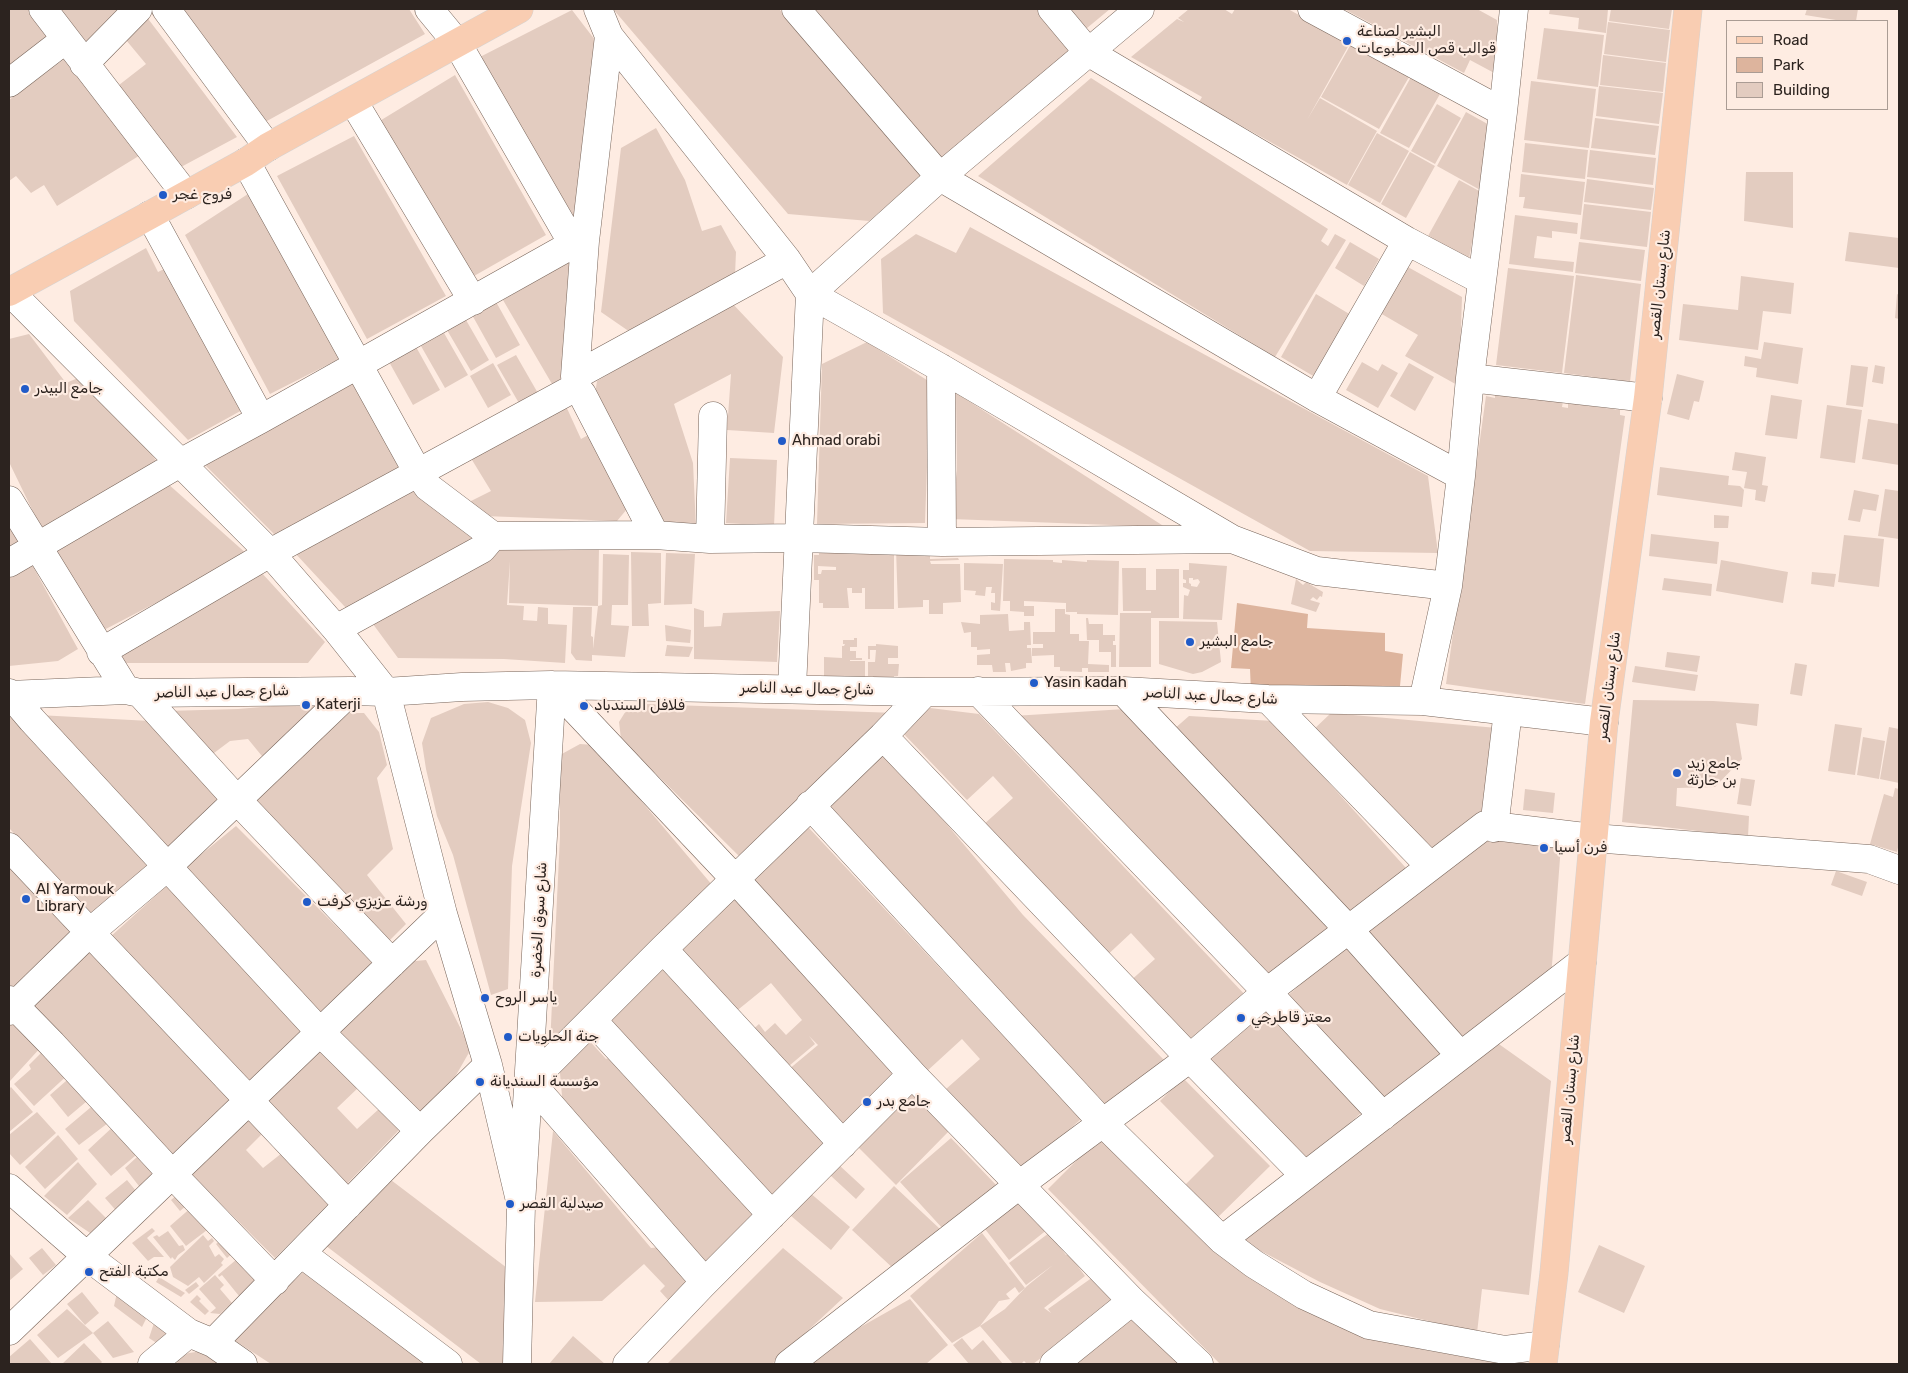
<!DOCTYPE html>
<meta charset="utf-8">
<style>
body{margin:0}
#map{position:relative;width:1908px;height:1373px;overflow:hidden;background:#feece2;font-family:Rubik,sans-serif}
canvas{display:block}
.frame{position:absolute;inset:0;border:10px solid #2c231f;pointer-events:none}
.legend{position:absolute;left:1726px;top:20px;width:162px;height:90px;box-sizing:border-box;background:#feece2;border:1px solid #aa9c94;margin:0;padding:6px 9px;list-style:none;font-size:15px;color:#2c231f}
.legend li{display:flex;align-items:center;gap:10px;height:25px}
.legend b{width:25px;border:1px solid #aa9c94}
</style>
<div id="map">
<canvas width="1908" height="1373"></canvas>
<div class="frame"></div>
<ul class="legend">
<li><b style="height:6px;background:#f9cdb2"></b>Road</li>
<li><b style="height:14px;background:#ddb49d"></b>Park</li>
<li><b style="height:14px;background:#e3ccc0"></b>Building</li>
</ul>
</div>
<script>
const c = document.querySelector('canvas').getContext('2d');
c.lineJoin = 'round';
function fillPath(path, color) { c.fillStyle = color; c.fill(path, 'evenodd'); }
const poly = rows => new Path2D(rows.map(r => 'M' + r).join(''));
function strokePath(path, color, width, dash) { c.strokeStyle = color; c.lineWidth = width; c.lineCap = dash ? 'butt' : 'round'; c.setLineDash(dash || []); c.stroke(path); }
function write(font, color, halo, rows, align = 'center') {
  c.font = font + ' Rubik,"Noto Sans Arabic",sans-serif'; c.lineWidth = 4.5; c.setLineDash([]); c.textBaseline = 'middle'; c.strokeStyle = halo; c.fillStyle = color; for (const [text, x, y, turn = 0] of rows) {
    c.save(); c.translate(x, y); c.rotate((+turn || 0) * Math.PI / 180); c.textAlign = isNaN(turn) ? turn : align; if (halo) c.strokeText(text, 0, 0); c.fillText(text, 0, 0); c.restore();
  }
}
const green = poly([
 [1237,603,1308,614,1307,628,1385,633,1385,651,1403,654,1400,686,1251,692,1250,669,1231,668]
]);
const building = poly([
 [9,9,31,9,51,39,9,72],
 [58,9,128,9,89,50],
 [181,9,409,9,425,34,256,127],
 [613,9,779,9,923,174,869,221,788,214],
 [807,9,1042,9,1077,50,939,166],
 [1062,9,1110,9,1081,33],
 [1189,9,1224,9,1232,14,1235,9,1288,9,1350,43,1307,120,1320,98,1377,131,1347,185,1199,102,1202,97,1131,57,1177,19,1184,22,1178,18],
 [1344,9,1477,9,1497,20,1498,75,1470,60,1464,73],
 [1550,9,1608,9,1606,33,1578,29,1579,18,1549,14],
 [1611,9,1672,9,1669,29,1609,21],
 [1807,9,1858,9,1856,21,1842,21,1805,15],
 [572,10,595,40,575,218,476,59],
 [143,12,237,137,181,167,119,85,146,64,121,34],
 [1608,22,1670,30,1666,62,1604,54],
 [1544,28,1604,35,1598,87,1537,79],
 [1351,44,1409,77,1379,129,1321,97],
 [1603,55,1666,63,1663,92,1600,85],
 [67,57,142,154,57,206,44,185,31,193,16,176,9,181,9,100],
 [455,75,546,235,467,280,378,122],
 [1411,77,1440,94,1409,148,1380,133],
 [1091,78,1328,229,1321,241,1328,246,1335,234,1346,240,1275,357,978,176],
 [1531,81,1596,89,1589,148,1524,140],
 [1599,86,1663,93,1659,124,1596,116],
 [1437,104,1461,118,1435,164,1411,151],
 [1466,112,1493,127,1482,191,1437,166],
 [1595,118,1659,126,1655,155,1591,148],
 [656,128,685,180,702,231,721,225,736,252,735,275,630,332,601,312,621,148],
 [1377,133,1409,151,1380,203,1348,185],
 [354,136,446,296,367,339,277,176],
 [1525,143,1588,150,1585,179,1522,172],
 [1590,150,1656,158,1653,185,1587,177],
 [1410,152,1435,166,1406,218,1381,204],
 [1746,172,1793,172,1793,228,1744,221],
 [1521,174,1585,182,1581,215,1523,208,1525,197,1519,197],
 [1587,179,1654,188,1651,210,1584,202],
 [1459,180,1481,192,1469,259,1428,236],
 [251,192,341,358,270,394,185,235],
 [1584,204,1651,212,1647,247,1580,239],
 [1515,215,1578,223,1577,234,1552,231,1552,238,1537,236,1534,258,1574,262,1573,272,1509,264],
 [970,227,1428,476,1438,553,1310,551,883,313,881,259,916,234,956,253],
 [1849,232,1899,238,1899,268,1845,261],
 [1350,242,1379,259,1364,286,1335,268],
 [1579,242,1645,250,1641,281,1575,273],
 [146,248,158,272,168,267,244,409,188,440,74,321,70,291],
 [570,261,562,378,552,384,503,300],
 [1406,266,1462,297,1459,386,1405,356,1418,335,1380,313],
 [1508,268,1574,276,1562,373,1496,365],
 [1576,275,1641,284,1630,382,1564,373],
 [1741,276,1794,283,1791,314,1763,311,1758,350,1679,340,1683,304,1738,310],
 [1316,294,1356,318,1320,380,1281,357],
 [1897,294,1899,295,1899,319,1895,318],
 [495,300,520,345,496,358,471,313],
 [731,302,783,357,774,433,727,430,731,374,674,404,693,463,696,528,653,521,594,401,597,381],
 [466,320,489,360,471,371,447,330],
 [444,333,468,375,445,388,421,346],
 [29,334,66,383,78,378,136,433,157,462,41,528,9,462,9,339],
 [867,342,930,382,925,523,817,524,822,364],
 [1764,342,1803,348,1798,384,1756,377,1757,368,1744,366,1745,356,1761,359],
 [415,345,440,390,413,405,388,360],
 [516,355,539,395,520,405,497,365],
 [1362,362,1378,371,1382,364,1398,373,1378,408,1346,390],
 [493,363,511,395,488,408,470,376],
 [1409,363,1434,377,1415,411,1390,396],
 [1851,365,1868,367,1863,407,1846,405],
 [1875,365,1885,367,1883,384,1872,382],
 [1677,374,1704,381,1699,402,1694,401,1689,420,1667,414],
 [356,382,407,469,280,540,202,462],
 [956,393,1165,527,951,519,957,470],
 [1495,394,1563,401,1562,407,1568,408,1568,403,1620,410,1620,415,1625,416,1585,704,1446,684,1486,396,1495,398],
 [1771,395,1802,400,1797,439,1765,435],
 [565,404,581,439,592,433,632,503,617,521,484,516,465,504,491,491,469,455],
 [1827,405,1862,410,1855,463,1820,458],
 [1868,419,1899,424,1899,465,1862,459],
 [1735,452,1766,457,1762,485,1768,486,1765,502,1755,500,1756,490,1744,488,1747,472,1732,470],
 [730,458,777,460,774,526,726,523],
 [1660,467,1729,476,1728,485,1740,486,1744,490,1742,507,1657,495],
 [167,483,248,555,100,632,48,552],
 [414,486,477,542,346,608,294,552],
 [1885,489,1899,491,1899,539,1878,536],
 [1854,490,1879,495,1876,511,1863,509,1860,522,1848,520],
 [1714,515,1729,516,1728,528,1714,528],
 [9,523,21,542,9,549],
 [1651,534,1719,542,1717,564,1649,556],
 [1844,535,1884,539,1879,587,1838,582],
 [819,547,894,549,894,609,865,609,865,588,862,588,862,593,852,593,852,588,847,588,849,608,823,608,823,603,819,603,819,580,814,580,814,555,819,555],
 [818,566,836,567,836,570,822,570,821,574,818,574],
 [599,548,598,606,509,603,510,561,507,605,524,606,523,620,537,621,538,607,548,608,548,624,567,625,565,663,504,659,398,658,370,620,500,549],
 [896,549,930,552,930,559,958,558,959,560,930,561,931,564,960,564,961,602,943,603,943,614,929,614,929,600,923,600,923,607,898,608],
 [631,552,661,553,661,603,648,604,649,626,632,626],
 [666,553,695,554,692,604,664,605],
 [603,554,629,555,628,605,612,605,611,625,629,626,625,657,592,655,592,661,576,660,571,653,573,607,592,607,591,636,593,637,593,649,598,606,602,605],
 [1004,559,1053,560,1053,562,1062,563,1062,560,1087,562,1087,560,1119,561,1118,615,1077,614,1077,612,1066,612,1066,603,1024,601,1024,606,1034,606,1034,616,1024,616,1024,612,1010,611,1010,601,1003,601],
 [1721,560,1788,572,1783,603,1716,591],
 [30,561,78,649,58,661,9,666,9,573],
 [964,563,1003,564,1000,611,991,610,991,602,995,603,995,593,991,593,992,587,986,587,985,596,975,595,976,591,964,590],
 [1189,563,1227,566,1222,620,1183,619,1184,595,1188,596,1190,590,1183,587,1183,583,1186,583,1186,580,1183,579,1183,570,1189,570],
 [1189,578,1193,578,1193,580,1198,579,1200,582,1197,587,1191,586,1191,584,1189,583],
 [1122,568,1146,568,1146,590,1156,590,1156,569,1179,569,1179,618,1151,618,1151,667,1119,667,1120,613,1151,613,1151,611,1123,611],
 [260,571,325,642,308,663,119,663,113,653],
 [1812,572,1836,574,1834,587,1811,584],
 [1664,578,1712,584,1711,596,1662,590],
 [1296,579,1303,585,1306,582,1323,592,1322,597,1320,596,1317,600,1313,597,1310,600,1320,603,1316,612,1291,604],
 [694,608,704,611,704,627,721,626,723,613,780,611,777,662,694,659],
 [1055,609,1065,609,1065,614,1070,615,1070,634,1079,634,1079,641,1089,641,1088,664,1109,665,1109,672,1088,672,1088,668,1082,668,1082,672,1060,671,1060,667,1054,667,1054,655,1032,656,1032,648,1043,648,1043,644,1033,644,1033,632,1055,632],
 [1008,614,1009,631,1024,630,1024,622,1030,622,1031,645,1027,645,1027,648,1031,648,1032,663,1026,663,1026,668,1011,671,1010,663,1005,663,1006,672,993,672,992,665,977,665,977,655,990,654,990,649,977,650,977,647,971,647,971,632,964,633,961,622,980,624,980,615],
 [1086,618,1088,618,1089,624,1103,624,1103,635,1115,635,1115,641,1113,641,1113,645,1116,645,1116,667,1111,667,1111,652,1099,652,1099,640,1087,640],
 [1159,621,1217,622,1221,662,1202,672,1193,674,1159,664],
 [665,625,691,630,690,643,666,641],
 [854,638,857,638,857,647,850,647,850,651,856,651,856,658,862,658,862,660,850,660,850,661,865,661,865,685,824,684,824,657,842,658,842,646,844,646,845,644,843,644,843,640,854,640],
 [876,644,898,646,898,658,888,658,888,664,899,664,898,676,894,676,894,680,872,679,873,676,868,676,868,662,875,662,876,650,870,650,870,659,868,659,868,646,876,646],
 [667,645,693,647,689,657,665,656],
 [1667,652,1700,656,1697,672,1665,667],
 [1795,663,1807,665,1802,696,1790,694],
 [1635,666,1698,675,1695,691,1632,682],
 [1633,700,1713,701,1759,704,1757,726,1736,723,1742,759,1715,787,1677,788,1676,806,1749,816,1748,837,1622,822],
 [320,702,266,761,248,739,230,741,210,756,166,711,238,709],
 [488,702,508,708,525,720,531,743,512,866,508,989,491,995,453,855,437,816,426,769,422,743,431,718,464,704],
 [645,704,896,713,745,862,621,739,619,722,629,706],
 [930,708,979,714,1248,998,1191,1044,1129,982,1155,959,1131,933,1102,960,982,826,1013,798,993,776,967,800,901,731],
 [1125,709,1330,931,1267,980,1013,716],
 [9,712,154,867,93,918,9,828],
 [349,713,364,713,379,732,387,765,377,778,393,849,367,875,406,924,386,944,247,806],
 [1331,713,1497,728,1491,809,1436,861,1312,731],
 [38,715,150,721,225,801,169,854],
 [1189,716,1273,721,1406,868,1346,922,1173,730],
 [1835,724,1862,728,1855,775,1828,771],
 [1889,727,1899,729,1899,783,1880,779],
 [1863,737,1885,741,1879,779,1857,775],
 [580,744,594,745,713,886,550,1045,560,836,560,755],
 [882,747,1023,915,1164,1060,1144,1093,1109,1108,826,806],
 [1741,778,1755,780,1751,806,1737,804],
 [1895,788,1899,789,1899,843,1897,852,1870,844,1884,794,1893,797],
 [1525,789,1555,793,1553,813,1523,810],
 [236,826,374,964,319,1017,181,871],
 [809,828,1081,1119,1022,1172,946,1089,980,1059,962,1039,926,1072,746,876],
 [1480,838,1561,845,1551,978,1462,1046,1363,933],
 [9,862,78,935,14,996,9,990],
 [1836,871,1867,882,1862,896,1831,885],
 [171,882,307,1030,249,1088,109,938],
 [735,897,771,941,775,937,895,1070,867,1102,837,1128,782,1075,818,1045,809,1036,815,1044,783,1071,748,1034,759,1024,765,1032,775,1023,786,1035,802,1020,771,983,734,1013,677,945],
 [1349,942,1448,1053,1381,1104,1285,998],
 [89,950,233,1098,173,1158,25,1011],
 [426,960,471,1049,451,1084,418,1113,339,1032,406,962],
 [663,968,829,1142,773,1197,738,1161,611,1020],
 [1267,1006,1364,1110,1306,1164,1208,1061],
 [13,1019,42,1046,10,1081,9,1023],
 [586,1037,606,1059,617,1055,760,1212,707,1270,563,1107,559,1062],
 [1496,1042,1551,1081,1529,1295,1482,1289,1477,1333,1380,1309,1320,1282,1238,1239],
 [49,1045,72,1071,34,1106,14,1084,31,1069,29,1065],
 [317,1046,359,1087,337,1108,357,1129,380,1108,400,1129,343,1188,260,1099],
 [74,1074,93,1096,68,1117,50,1095],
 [1183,1078,1270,1166,1212,1223,1180,1190,1214,1156,1160,1101],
 [11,1087,33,1112,9,1132,9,1089],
 [911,1092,949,1131,896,1185,857,1146],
 [97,1102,112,1120,79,1145,65,1129],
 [37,1112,56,1133,20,1165,9,1153,9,1135],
 [246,1117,263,1133,246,1150,263,1168,282,1153,330,1202,275,1258,190,1173],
 [117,1123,141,1151,111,1176,88,1150],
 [553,1131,651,1248,662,1247,693,1280,670,1302,660,1291,665,1286,644,1264,602,1301,535,1302],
 [58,1135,78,1159,45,1189,25,1167],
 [1101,1136,1324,1314,1425,1350,1504,1364,1220,1364,1048,1189],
 [951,1138,999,1188,944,1230,900,1182],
 [137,1157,147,1168,156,1161,165,1173,142,1190,125,1168],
 [78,1162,97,1184,67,1215,44,1196],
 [839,1165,865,1189,856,1199,830,1175],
 [387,1177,511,1271,503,1364,481,1364,321,1242],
 [127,1180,141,1197,119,1214,105,1198],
 [894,1186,940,1229,896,1271,852,1230],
 [809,1192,850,1227,831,1250,790,1215],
 [178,1194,187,1205,180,1211,171,1200],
 [1024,1198,1048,1229,1009,1260,985,1229],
 [88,1200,111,1223,96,1237,68,1218],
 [193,1206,211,1227,186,1246,170,1226],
 [152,1228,155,1231,147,1238,164,1257,154,1257,148,1261,132,1243],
 [168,1231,179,1246,183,1245,185,1250,178,1255,175,1260,172,1257,171,1259,153,1237,157,1235,159,1237],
 [982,1233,1025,1288,1019,1293,1015,1287,1006,1294,1010,1299,999,1301,980,1326,1005,1309,1027,1286,1053,1265,1026,1285,1009,1263,1049,1233,1066,1255,1069,1254,1085,1276,1044,1308,1051,1313,1048,1309,1093,1277,1113,1303,1033,1364,1027,1364,1024,1361,1021,1364,1013,1364,980,1326,952,1343,910,1296],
 [203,1235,208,1241,212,1238,214,1241,209,1246,215,1257,219,1254,224,1259,221,1263,223,1265,204,1283,199,1277,188,1286,173,1277,170,1267],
 [226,1235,237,1249,227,1258,216,1244],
 [1599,1245,1645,1266,1624,1313,1578,1292],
 [42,1248,56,1265,43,1275,29,1258],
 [783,1248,843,1298,772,1364,667,1364],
 [9,1253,23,1269,9,1281],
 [243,1254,261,1276,239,1296,222,1275,219,1277,218,1275],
 [307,1269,434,1364,271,1364,231,1338],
 [215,1275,224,1285,220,1289,232,1303,220,1314,210,1313,216,1308,199,1289],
 [159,1277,185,1293,181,1297,156,1282],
 [196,1282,199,1286,189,1294,185,1290],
 [119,1284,142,1306,146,1319,142,1327,114,1306],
 [82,1292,99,1313,85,1325,67,1304],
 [197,1295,201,1299,199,1301,209,1311,205,1315,190,1302],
 [910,1299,948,1345,926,1364,811,1364,857,1329],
 [67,1309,93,1333,58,1358,37,1335],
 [156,1317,172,1337,161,1346,149,1338],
 [1134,1319,1187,1364,1070,1364,1120,1324],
 [108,1321,134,1352,113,1358,93,1333],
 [573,1336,605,1364,549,1364],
 [962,1338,972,1350,983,1340,1003,1364,969,1364,953,1345],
 [30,1339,52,1364,9,1363,9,1357],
 [84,1343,102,1362,100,1364,62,1364],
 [203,1351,222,1364,177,1364,178,1358,189,1353]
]);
const minor = poly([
 [43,9,186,195],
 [166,9,268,147],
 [429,9,457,43,573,244],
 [598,9,609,36,787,260,810,294,941,368,1232,539,1317,571,1448,586],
 [796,9,940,177,1317,398,1461,476],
 [1052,9,1088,52,1407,241,1481,280],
 [1312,9,1503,112],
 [609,36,585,241,575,376,576,387,582,394,655,535],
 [84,64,138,9],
 [9,83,66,39],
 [353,101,473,301],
 [246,162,418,473,428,487,493,536],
 [150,215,261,419],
 [9,291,270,553,336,629,386,692,443,914,488,1065,521,1205],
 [941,368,942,542],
 [575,376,787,260],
 [1470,378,1648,398],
 [1317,398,1407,241],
 [9,500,126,690],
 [710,539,713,416],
 [9,563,180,463,261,419,573,244,585,241],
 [336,629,482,549,493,536,655,535,710,539,800,538,942,542,1232,539],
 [101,652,270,553,576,387],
 [552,685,735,879,912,1074,1132,1301,1199,1364],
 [792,688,810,294,940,177,1140,9],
 [978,691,1267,992,1383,1116],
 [1123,691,1349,930,1460,1055],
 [9,693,32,720,320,1032,420,1131],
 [140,693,237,800,392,963],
 [9,695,126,690,140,693,351,691,386,692,462,687,552,685,925,692,1123,691,1268,699,1423,701,1604,722],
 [1268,699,1430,866],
 [1423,701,1448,586,1461,476,1470,378,1503,112,1514,9],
 [883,736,1190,1058,1304,1175],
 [810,805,1103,1123,1222,1240,1254,1264,1304,1295,1369,1325,1505,1350,1545,1345],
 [1494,828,1508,711],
 [9,847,348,1205],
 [663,949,843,1144],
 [9,1000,52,1044,172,1174,275,1281],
 [9,1011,89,933,167,867,351,691],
 [592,1020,772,1215],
 [9,1188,88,1257,189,1333,213,1343,243,1364],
 [1222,1240,1582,962],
 [301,1253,448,1364],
 [705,1282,530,1082,663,949,883,736,925,692],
 [9,1331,443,914],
 [213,1343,420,1131,488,1065],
 [152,1364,189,1333],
 [517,1364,521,1205,552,685],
 [627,1364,702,1285,912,1074],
 [789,1364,1019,1185,1190,1058,1267,992,1485,825,1593,838,1869,859,1899,870],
 [1054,1364,1132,1301]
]);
const major = poly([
 [9,292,150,215,246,162,268,147,519,9],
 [1543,1364,1554,1273,1604,722,1648,398,1688,9]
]);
const markers = [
 [1347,41,5,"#215bc8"],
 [163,195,5,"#215bc8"],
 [25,389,5,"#215bc8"],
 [782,441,5,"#215bc8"],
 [1190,642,5,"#215bc8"],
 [1034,683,5,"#215bc8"],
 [306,705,5,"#215bc8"],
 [584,706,5,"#215bc8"],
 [1677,773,5,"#215bc8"],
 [1544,848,5,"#215bc8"],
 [26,899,5,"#215bc8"],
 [307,902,5,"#215bc8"],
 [485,998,5,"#215bc8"],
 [1241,1018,5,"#215bc8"],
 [508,1037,5,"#215bc8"],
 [480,1082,5,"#215bc8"],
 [867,1102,5,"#215bc8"],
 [510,1204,5,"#215bc8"],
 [89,1272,5,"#215bc8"]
];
const poiNames = [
 ["البشير لصناعة",1357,32],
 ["قوالب قص المطبوعات",1357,49],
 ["فروج غجر",173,195],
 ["جامع البيدر",35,389],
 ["Ahmad orabi",792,441],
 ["جامع البشير",1200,642],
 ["Yasin kadah",1044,683],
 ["Katerji",316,705],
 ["فلافل السندباد",594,706],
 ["جامع زيد",1687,764],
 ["بن حارثة",1687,781],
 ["فرن أسيا",1554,848],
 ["Al Yarmouk",36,890],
 ["Library",36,907],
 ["ورشة عزيزي كرفت",317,902],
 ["ياسر الروح",495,998],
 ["معتز قاطرجي",1251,1018],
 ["جنة الحلويات",518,1037],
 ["مؤسسة السنديانة",490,1082],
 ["جامع بدر",877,1102],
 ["صيدلية القصر",520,1204],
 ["مكتبة الفتح",99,1272]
];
const streetNames = [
 ["شارع بستان القصر",1660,284,-84],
 ["شارع بستان القصر",1609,686,-83],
 ["شارع جمال عبد الناصر",807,689,1],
 ["شارع جمال عبد الناصر",222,692,-1],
 ["شارع جمال عبد الناصر",1211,696,3],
 ["شارع سوق الخضرة",539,920,-87],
 ["شارع بستان القصر",1570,1089,-85]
];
fillPath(green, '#ddb49d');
fillPath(building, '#e3ccc0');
strokePath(minor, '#78655a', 29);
strokePath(major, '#d5d3d2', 29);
strokePath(minor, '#fff', 28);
strokePath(major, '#f9cdb2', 28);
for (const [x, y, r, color] of markers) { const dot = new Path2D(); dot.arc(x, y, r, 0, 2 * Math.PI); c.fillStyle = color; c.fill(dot); strokePath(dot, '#feece2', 2); }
write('15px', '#2c231f', '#feece2', poiNames, 'left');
write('15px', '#2c231f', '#feece2', streetNames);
</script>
